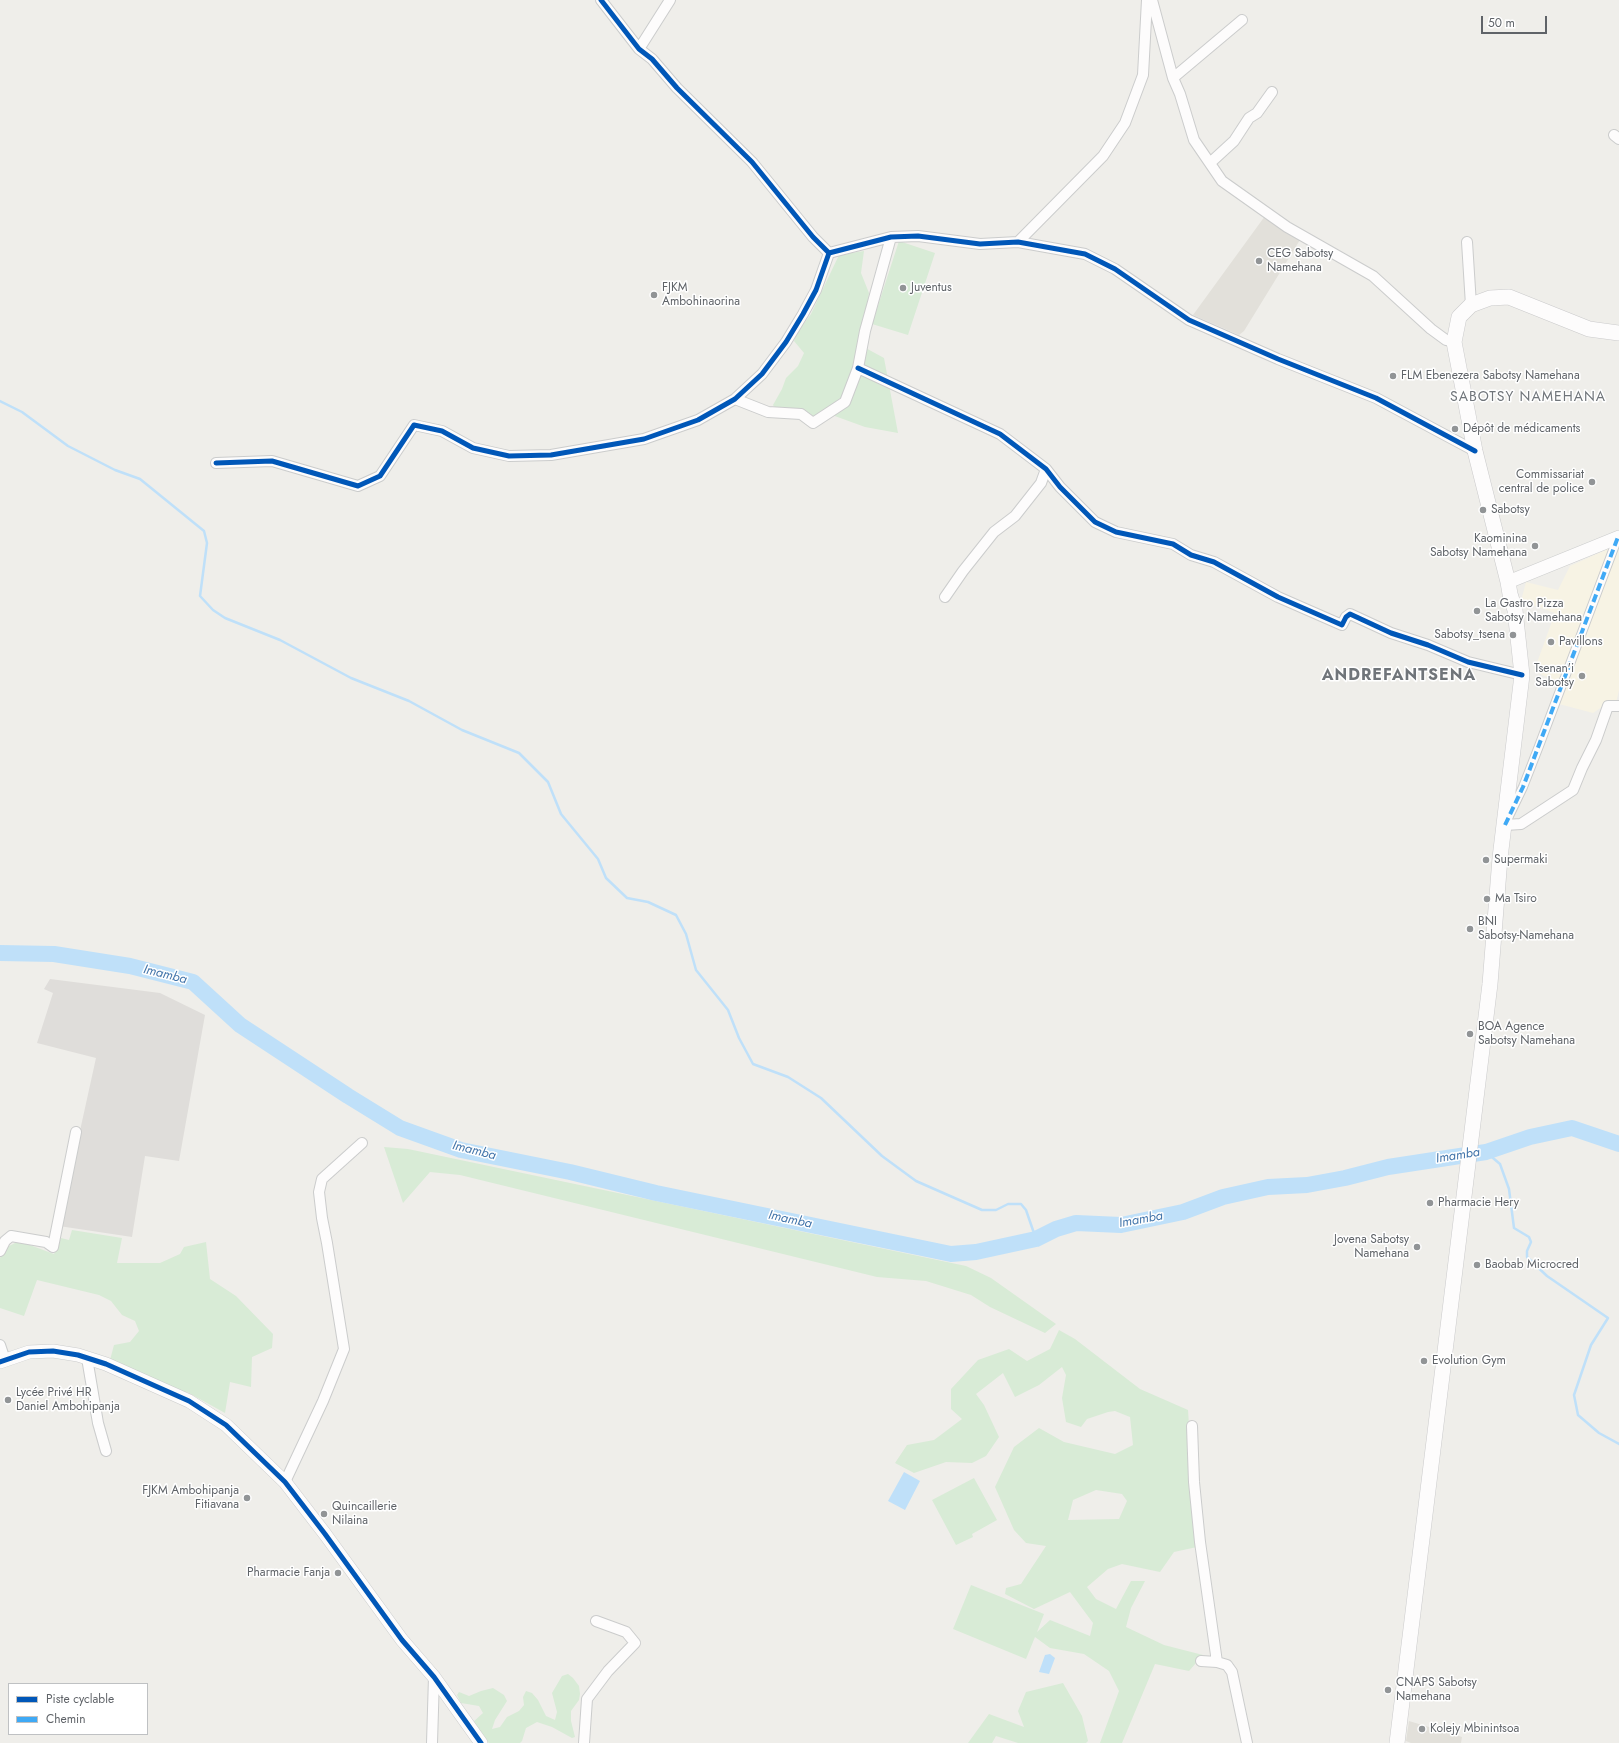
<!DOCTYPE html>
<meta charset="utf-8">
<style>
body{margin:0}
#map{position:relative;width:1619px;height:1743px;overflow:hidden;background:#efeeea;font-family:Jost,sans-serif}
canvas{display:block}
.legend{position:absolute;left:8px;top:1683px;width:140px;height:52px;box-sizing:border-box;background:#fff;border:1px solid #bfc1c3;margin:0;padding:5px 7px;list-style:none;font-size:12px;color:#5f6368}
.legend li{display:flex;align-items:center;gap:8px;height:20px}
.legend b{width:20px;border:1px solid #bfc1c3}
.scale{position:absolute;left:1481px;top:16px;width:66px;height:18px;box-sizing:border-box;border:2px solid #5f6368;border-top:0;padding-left:5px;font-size:12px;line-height:14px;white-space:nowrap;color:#5f6368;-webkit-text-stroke:3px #fff;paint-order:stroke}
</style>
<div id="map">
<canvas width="1619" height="1743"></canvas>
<ul class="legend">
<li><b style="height:5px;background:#0057b8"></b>Piste cyclable</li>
<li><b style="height:5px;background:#3fa9f5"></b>Chemin</li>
</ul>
<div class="scale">50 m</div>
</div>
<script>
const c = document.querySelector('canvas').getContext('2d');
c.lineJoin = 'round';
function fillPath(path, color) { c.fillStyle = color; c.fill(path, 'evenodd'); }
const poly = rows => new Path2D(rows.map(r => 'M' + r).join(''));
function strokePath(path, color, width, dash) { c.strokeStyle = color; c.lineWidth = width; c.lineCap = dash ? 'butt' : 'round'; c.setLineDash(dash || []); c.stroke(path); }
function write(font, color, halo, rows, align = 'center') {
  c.font = font + ' Jost,sans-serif'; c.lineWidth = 3; c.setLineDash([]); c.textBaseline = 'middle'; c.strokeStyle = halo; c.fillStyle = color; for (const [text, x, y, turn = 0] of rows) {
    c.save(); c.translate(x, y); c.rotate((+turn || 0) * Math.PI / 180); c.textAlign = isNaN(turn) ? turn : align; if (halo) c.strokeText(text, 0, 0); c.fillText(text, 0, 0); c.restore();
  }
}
const commercial = poly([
 [1619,544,1619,690,1616,703,1609,702,1593,713,1559,704,1512,807,1558,682,1534,671,1555,613,1521,601,1526,582,1558,590,1570,566]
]);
const industrial = poly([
 [50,979,160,993,205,1015,179,1161,145,1156,132,1237,59,1226,96,1058,37,1043,53,993,44,989]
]);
const education = poly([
 [1265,216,1303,235,1244,331,1239,335,1193,315],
 [1409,1721,1462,1737,1461,1743,1411,1743,1406,1741]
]);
const green = poly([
 [899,241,935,253,908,335,872,324],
 [864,251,861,273,869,293,862,346,884,358,898,433,865,427,832,415,813,416,803,413,777,411,773,405,782,389,786,378,798,366,804,353,794,341,797,333,811,314,839,255],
 [384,1147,408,1149,966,1266,991,1278,1056,1324,1045,1333,990,1307,971,1295,926,1281,877,1277,460,1175,430,1172,403,1203],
 [72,1230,122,1238,117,1263,160,1263,180,1254,184,1247,206,1242,210,1279,236,1296,273,1334,272,1348,252,1357,251,1387,230,1382,225,1413,187,1392,182,1392,110,1360,114,1345,130,1342,139,1331,135,1321,122,1315,111,1301,99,1295,37,1280,24,1316,0,1308,0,1258,5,1248,19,1241,54,1254,61,1238,69,1240],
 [1059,1330,1075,1339,1140,1389,1188,1410,1197,1547,1174,1552,1160,1572,1122,1564,1108,1569,1087,1587,1096,1599,1116,1609,1131,1581,1145,1581,1131,1608,1126,1627,1164,1645,1203,1655,1189,1671,1155,1664,1122,1743,1100,1743,1119,1691,1109,1671,1084,1654,1050,1648,1035,1637,1026,1659,953,1629,971,1585,1044,1614,1037,1632,1050,1620,1090,1636,1093,1623,1070,1592,1034,1609,1005,1594,1006,1588,1021,1584,1046,1546,1026,1543,1014,1530,995,1487,1014,1447,1039,1428,1064,1442,1115,1454,1133,1445,1130,1417,1115,1411,1108,1412,1087,1419,1081,1427,1066,1422,1062,1398,1066,1375,1062,1367,1039,1385,1015,1397,1003,1373,976,1394,984,1405,999,1437,986,1456,972,1463,946,1462,914,1473,895,1463,907,1445,934,1440,962,1419,951,1409,951,1389,978,1360,1009,1349,1027,1361,1050,1349],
 [1096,1490,1122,1494,1127,1501,1119,1519,1068,1520,1073,1500],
 [974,1478,997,1520,972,1534,973,1537,956,1545,932,1500],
 [568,1674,573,1678,579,1686,580,1694,579,1700,571,1711,571,1721,575,1737,572,1738,552,1727,537,1722,526,1728,522,1741,520,1743,489,1743,472,1729,473,1722,483,1713,479,1706,461,1703,457,1695,459,1692,469,1696,481,1691,493,1688,504,1695,507,1701,495,1720,492,1729,500,1727,507,1717,519,1711,524,1705,523,1697,526,1691,532,1693,538,1700,546,1716,555,1720,557,1712,552,1693,562,1676],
 [1063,1683,1082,1716,1088,1741,1086,1743,1018,1743,996,1736,992,1743,968,1743,989,1714,1024,1727,1018,1711,1026,1692]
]);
const water = poly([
 [904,1472,920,1481,905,1510,888,1501],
 [1050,1654,1055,1658,1049,1674,1039,1672,1045,1655]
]);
const stream = poly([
 [0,401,22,412,68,446,115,470,140,479,204,531,207,543,200,596,213,610,225,618,280,640,351,678,409,701,462,730,519,753,548,782,561,814,598,859,606,878,627,898,648,902,676,915,686,934,696,970,728,1010,739,1038,753,1064,788,1077,821,1098,882,1156,916,1181,982,1210,996,1210,1008,1204,1021,1204,1026,1210,1036,1239],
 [1486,1152,1500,1164,1509,1189,1514,1228,1529,1237,1531,1242,1527,1251,1527,1257,1547,1276,1608,1318,1591,1345,1574,1395,1578,1415,1599,1433,1619,1444]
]);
const river = poly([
 [0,953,54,954,130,966,193,982,240,1025,348,1096,400,1128,461,1150,570,1172,656,1193,951,1254,976,1252,1036,1239,1056,1229,1076,1223,1121,1225,1183,1212,1223,1197,1268,1187,1307,1185,1345,1178,1388,1167,1486,1152,1530,1137,1572,1128,1619,1144]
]);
const pedestrian = poly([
 [1509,816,1523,787,1539,746,1618,537]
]);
const minor = poly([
 [601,0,639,49,652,59,677,88,752,162,813,237,829,253,891,237,918,236,980,244,1018,242,1085,254,1115,269,1189,320,1278,359,1376,398,1475,451],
 [1152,0,1173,78,1180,94,1194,140,1222,181,1287,227,1373,276,1431,329,1446,340,1454,342],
 [639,49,670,0],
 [1173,78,1242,20],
 [1614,135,1619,139],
 [1210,163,1234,141,1249,118,1257,113,1272,92],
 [1018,242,1103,156,1125,123,1143,75,1147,0],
 [1467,242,1471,305],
 [858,368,1000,434,1046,469,1060,487,1095,522,1116,532,1173,544,1191,555,1214,562,1278,597,1342,625,1346,617,1350,614,1391,633,1428,645,1468,662,1522,675],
 [735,399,768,412,801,414,813,423,845,402,858,368,865,331,891,237],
 [216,463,272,461,358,486,380,476,414,425,442,431,473,448,509,456,551,455,644,439,698,420,735,399,762,374,786,342,803,314,816,290,829,253],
 [945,597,963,571,994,532,1015,516,1041,483,1046,469],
 [1505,825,1521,824,1573,790,1582,768,1596,740,1608,706,1619,706],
 [0,1251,5,1241,11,1236,46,1242,53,1247,76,1132],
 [0,1345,5,1360],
 [87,1358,98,1423,106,1451],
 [1192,1426,1194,1482,1200,1542,1217,1662],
 [285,1482,323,1401,344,1349,327,1243,322,1218,319,1192,322,1179,362,1143],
 [1201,1661,1217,1662,1227,1665,1232,1672,1247,1743],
 [432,1743,434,1677],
 [584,1743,587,1699,608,1671,635,1643,626,1632,596,1621]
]);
const tertiary = poly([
 [1508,582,1619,537],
 [0,1362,29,1352,53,1351,78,1355,106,1364,189,1401,226,1425,285,1482,325,1534,402,1640,434,1677,481,1743]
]);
const secondary = poly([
 [1397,1743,1490,984,1500,858,1522,675,1515,610,1510,594,1508,582,1475,451,1454,342,1459,317,1471,305,1490,298,1509,297,1589,329,1619,333]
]);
const quiet = poly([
 [1505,825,1523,787,1618,537]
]);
const cycleway = poly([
 [601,0,639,49,652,59,677,88,752,162,813,237,829,253,891,237,918,236,980,244,1018,242,1085,254,1115,269,1189,320,1278,359,1376,398,1475,451],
 [858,368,1000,434,1046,469,1060,487,1095,522,1116,532,1173,544,1191,555,1214,562,1278,597,1342,625,1346,617,1350,614,1391,633,1428,645,1468,662,1522,675],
 [216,463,272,461,358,486,380,476,414,425,442,431,473,448,509,456,551,455,644,439,698,420,735,399,762,374,786,342,803,314,816,290,829,253],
 [0,1362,29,1352,53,1351,78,1355,106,1364,189,1401,226,1425,285,1482,325,1534,402,1640,434,1677,481,1743]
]);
const markers = [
 [1259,261,4,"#919496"],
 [903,288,4,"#919496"],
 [654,295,4,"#919496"],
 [1393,376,4,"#919496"],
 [1455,429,4,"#919496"],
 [1592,482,4,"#919496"],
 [1483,510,4,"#919496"],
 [1535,546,4,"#919496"],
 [1477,611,4,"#919496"],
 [1513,635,4,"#919496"],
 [1551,642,4,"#919496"],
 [1582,676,4,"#919496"],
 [1486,860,4,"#919496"],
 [1487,899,4,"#919496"],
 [1470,929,4,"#919496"],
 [1470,1034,4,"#919496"],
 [1430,1203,4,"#919496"],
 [1417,1247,4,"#919496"],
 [1477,1265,4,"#919496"],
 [1424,1361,4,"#919496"],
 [8,1400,4,"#919496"],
 [247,1498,4,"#919496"],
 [324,1514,4,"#919496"],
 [338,1573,4,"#919496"],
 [1388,1690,4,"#919496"],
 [1422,1729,4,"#919496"]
];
const poiNames = [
 ["CEG Sabotsy",1267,254],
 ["Namehana",1267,268],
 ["FJKM",662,288],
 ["Ambohinaorina",662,302],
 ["Juventus",911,288],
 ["FLM Ebenezera Sabotsy Namehana",1401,376],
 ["Dépôt de médicaments",1463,429],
 ["Commissariat",1584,475,"right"],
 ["central de police",1584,489,"right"],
 ["Sabotsy",1491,510],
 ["Kaominina",1527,539,"right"],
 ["Sabotsy Namehana",1527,553,"right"],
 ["La Gastro Pizza",1485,604],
 ["Sabotsy Namehana",1485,618],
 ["Sabotsy_tsena",1505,635,"right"],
 ["Pavillons",1559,642],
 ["Tsenan'i",1574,669,"right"],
 ["Sabotsy",1574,683,"right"],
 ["Supermaki",1494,860],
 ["Ma Tsiro",1495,899],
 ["BNI",1478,922],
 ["Sabotsy-Namehana",1478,936],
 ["BOA Agence",1478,1027],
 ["Sabotsy Namehana",1478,1041],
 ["Pharmacie Hery",1438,1203],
 ["Jovena Sabotsy",1409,1240,"right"],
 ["Namehana",1409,1254,"right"],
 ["Baobab Microcred",1485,1265],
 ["Evolution Gym",1432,1361],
 ["Lycée Privé HR",16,1393],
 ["Daniel Ambohipanja",16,1407],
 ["FJKM Ambohipanja",239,1491,"right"],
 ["Fitiavana",239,1505,"right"],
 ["Quincaillerie",332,1507],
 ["Nilaina",332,1521],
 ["Pharmacie Fanja",330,1573,"right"],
 ["CNAPS Sabotsy",1396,1683],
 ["Namehana",1396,1697],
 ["Kolejy Mbinintsoa",1430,1729]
];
const waterNames = [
 ["Imamba",165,975,14],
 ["Imamba",474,1151,14],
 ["Imamba",1458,1156,-9],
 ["Imamba",790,1220,12],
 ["Imamba",1141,1220,-10]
];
const quarterNames = [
 ["SABOTSY NAMEHANA",1528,398]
];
const districtNames = [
 ["ANDREFANTSENA",1399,676]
];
fillPath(commercial, '#f7f3e4');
fillPath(industrial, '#dfddda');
fillPath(education, '#e2e0da');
fillPath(green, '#d8ebd6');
fillPath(water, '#bfe0f9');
strokePath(stream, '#bfe0f9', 2.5);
strokePath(river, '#bfe0f9', 16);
strokePath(pedestrian, '#cbcccc', 10);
strokePath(minor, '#cbcccc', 12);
strokePath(tertiary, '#cbcccc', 14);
strokePath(secondary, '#cacacb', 16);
strokePath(pedestrian, '#fdfcfc', 8);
strokePath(minor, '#fdfcfc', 10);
strokePath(tertiary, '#fdfcfc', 13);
strokePath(secondary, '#fdfcfc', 15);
strokePath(quiet, '#3fa9f5', 4, [8, 4]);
strokePath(cycleway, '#0057b8', 5);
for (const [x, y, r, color] of markers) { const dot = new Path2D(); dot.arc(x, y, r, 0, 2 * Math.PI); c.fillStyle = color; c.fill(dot); strokePath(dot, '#fff', 1.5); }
write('12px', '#5f6368', '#fff', poiNames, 'left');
write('italic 13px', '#4174aa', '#fff', waterNames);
c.letterSpacing = '1px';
write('14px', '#70757a', '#fff', quarterNames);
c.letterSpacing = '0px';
c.letterSpacing = '1px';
write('bold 16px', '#70757a', '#fff', districtNames);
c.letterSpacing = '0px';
</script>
